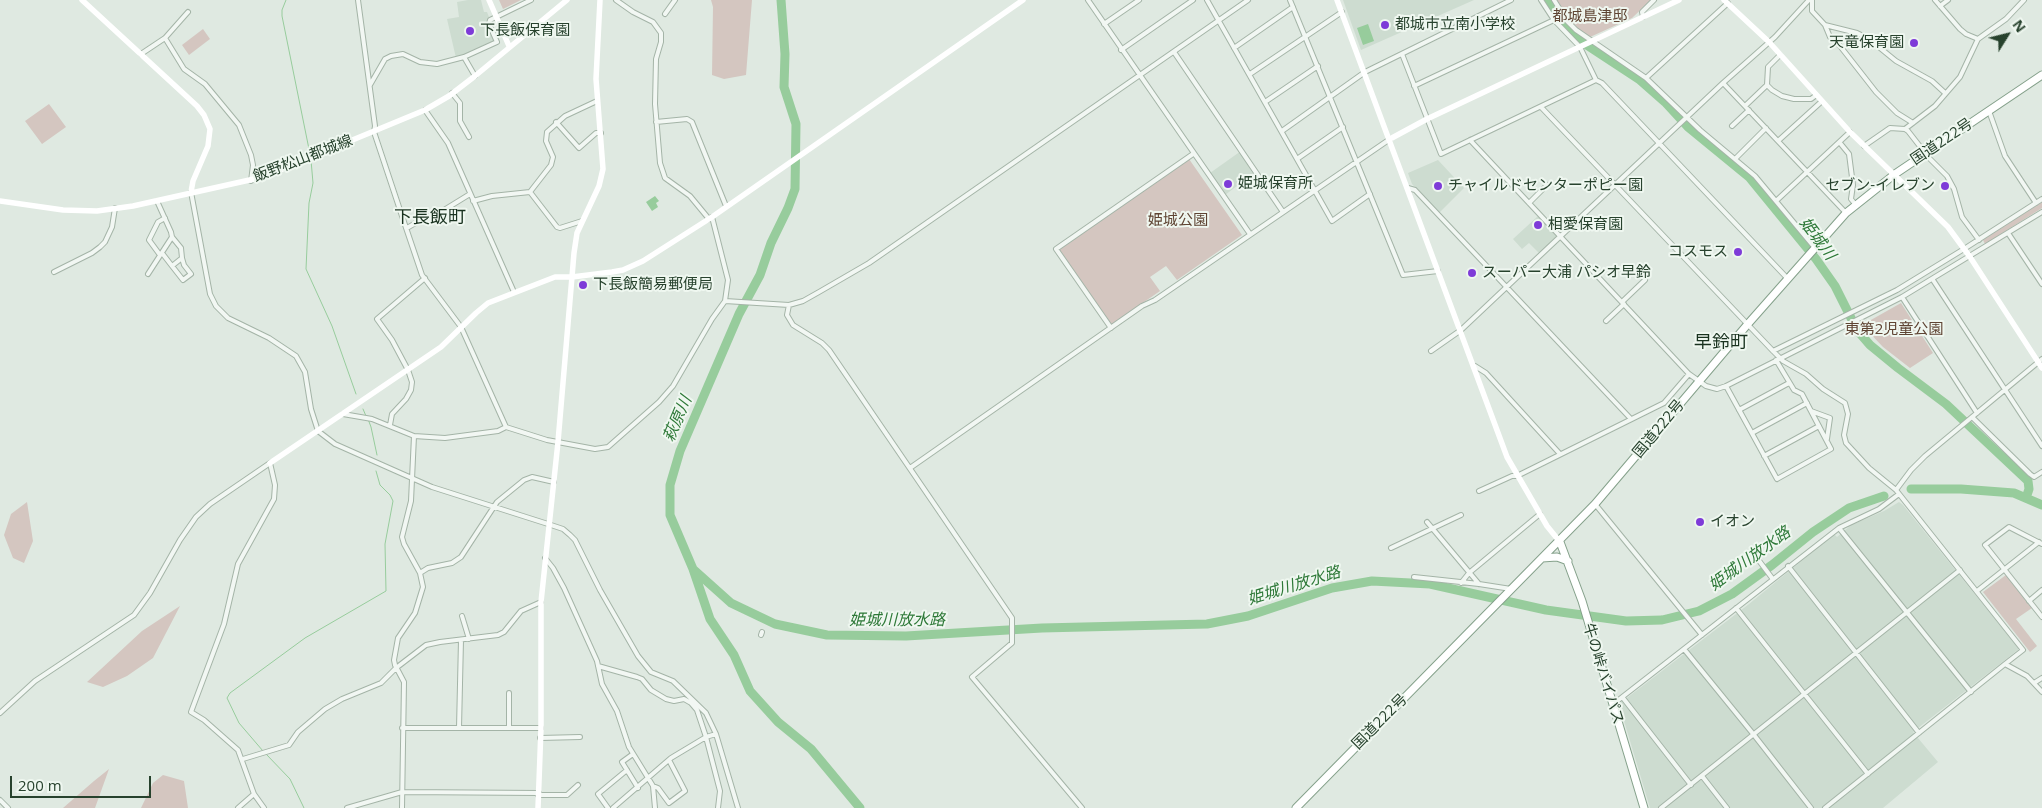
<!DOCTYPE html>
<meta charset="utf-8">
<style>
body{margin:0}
#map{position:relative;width:2042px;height:808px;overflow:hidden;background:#dfe9e1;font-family:"Open Sans",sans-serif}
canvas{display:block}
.north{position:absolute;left:1982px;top:10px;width:50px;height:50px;-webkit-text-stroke:4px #eff7f0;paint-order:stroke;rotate:54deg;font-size:14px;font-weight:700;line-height:20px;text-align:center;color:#27422d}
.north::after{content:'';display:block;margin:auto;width:18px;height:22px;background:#27422d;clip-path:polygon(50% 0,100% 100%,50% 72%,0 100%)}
.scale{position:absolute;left:10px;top:776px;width:141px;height:22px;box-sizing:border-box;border:2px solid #27422d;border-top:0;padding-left:6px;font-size:15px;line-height:18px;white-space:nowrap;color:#27422d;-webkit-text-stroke:4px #eff7f0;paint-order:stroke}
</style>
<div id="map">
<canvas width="2042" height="808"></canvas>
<div class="north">N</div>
<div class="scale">200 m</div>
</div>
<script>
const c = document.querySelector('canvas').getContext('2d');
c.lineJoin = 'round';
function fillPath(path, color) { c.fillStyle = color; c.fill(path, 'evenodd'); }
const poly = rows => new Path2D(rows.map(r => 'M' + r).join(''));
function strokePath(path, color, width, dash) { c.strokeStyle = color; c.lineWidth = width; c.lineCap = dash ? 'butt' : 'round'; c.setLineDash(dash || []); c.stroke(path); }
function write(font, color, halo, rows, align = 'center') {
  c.font = font + ' "Open Sans","Noto Sans JP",sans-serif'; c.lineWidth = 4; c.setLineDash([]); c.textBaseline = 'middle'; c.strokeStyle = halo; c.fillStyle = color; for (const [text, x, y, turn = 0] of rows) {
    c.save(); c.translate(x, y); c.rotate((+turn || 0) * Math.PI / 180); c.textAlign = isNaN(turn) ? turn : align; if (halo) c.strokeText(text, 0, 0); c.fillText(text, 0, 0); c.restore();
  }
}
const built = poly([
 [468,0,481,0,484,12,487,12,489,17,487,22,495,40,456,58,447,19,459,17,457,2],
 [1343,0,1474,0,1361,50],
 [1241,151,1254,173,1225,195,1210,173],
 [1438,160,1464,188,1439,213,1412,184,1408,173],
 [1538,216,1557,237,1539,253,1529,243,1522,249,1513,239],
 [1899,502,1903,505,2019,649,1913,732,1938,762,1883,808,1650,808,1619,704,1749,604,1834,534,1837,537,1851,525,1884,511]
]);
const green = poly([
 [499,0,521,0,503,9],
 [711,0,752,0,746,75,724,79,712,75,713,7],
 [1556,0,1651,0,1632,18,1590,37,1578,30],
 [203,29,210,39,189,55,182,45],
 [49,104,66,127,42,144,25,121],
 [1189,159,1242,235,1177,280,1166,266,1150,277,1160,291,1111,325,1059,250],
 [2042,202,2042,208,1985,244,1983,240],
 [1901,303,1933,353,1910,368,1883,347,1862,325],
 [27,502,33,541,24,563,13,558,4,535,11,514],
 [2006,575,2032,608,2016,619,2037,646,2030,652,1983,592],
 [180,606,153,658,127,676,103,687,87,682,142,631],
 [109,769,95,808,63,808,94,781],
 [163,775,184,781,188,808,141,808,153,783]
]);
const water = poly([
 [1368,24,1374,41,1363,45,1357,28],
 [655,196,659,201,656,203,658,207,652,211,646,202]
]);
const stream = poly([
 [286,0,282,10,282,16,310,154],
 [311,160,313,183,309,203,306,269,332,326,356,394],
 [363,409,366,416],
 [368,419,371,427,377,455],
 [263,751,239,723,227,698,230,693,305,638,386,591,385,544,393,501,390,495,380,485,376,471],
 [266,754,290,779,304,808]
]);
const river = poly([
 [781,0,785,54,784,87,796,124,795,189,788,208,771,243,760,275,739,314,680,451,670,485,670,515,693,569,710,619,734,655,750,691,778,722,811,749,860,808],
 [1547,0,1570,34,1640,80,1665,102,1688,127,1749,177,1816,259,1835,286,1857,330,1870,345,1898,368,1946,404,2028,481,2029,489,2026,498],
 [1911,489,1961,489,2014,493,2042,505],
 [693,569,731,603,775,624,827,635,906,636,1042,628,1207,624,1248,616,1332,588,1372,581,1430,584,1546,610,1626,621,1662,620,1699,611,1732,594,1772,565,1813,532,1849,508,1884,496]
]);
const street = poly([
 [358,0,375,126,374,132,402,216,422,275,461,327,506,427],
 [616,0,633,12,653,22,661,33,661,42,656,59,655,104,660,163,665,178,690,196,709,219],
 [1088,0,1250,234],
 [1207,0,1332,221,1370,194],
 [1290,0,1403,275,1438,271],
 [1541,0,1554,20,1580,47,1596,80,1602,83,1788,279],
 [1554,0,1567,21,1576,30,1646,78,1700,130,1755,176,1815,248],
 [1812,0,1812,11,1825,25,1830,37,1840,46,1876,92,1897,113,1913,123],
 [1935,0,1960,29,1966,34,1978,39],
 [1940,6,1948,0],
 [665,14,675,0],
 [1643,17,1642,12,1654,0],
 [1104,24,1139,0],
 [1825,25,1857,33,1869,39,1896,61,1932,81,1945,93],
 [165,38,188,12],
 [1234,48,1293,7],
 [1121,50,1193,0],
 [1174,52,1283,212],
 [141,54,165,38,184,69,205,84,239,125,251,155,253,165,251,181],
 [1402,54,1441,154,1596,80],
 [1780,55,1768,67,1767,85,1772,90,1782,96,1794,99,1811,99,1815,96],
 [464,57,475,76],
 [1250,74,1342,12],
 [1646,78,1728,3],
 [1723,83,1846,213],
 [370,85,385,59,391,56,403,54,420,62,437,64,464,57,497,42,489,24,490,20,531,0],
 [1414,86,1554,20],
 [452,93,460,103,460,121,469,137],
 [1265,102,1318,66],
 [1745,106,1767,85],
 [1541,107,1773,351,1783,361,1806,374,1823,389,1845,403,1848,414,1844,435,1846,443,1869,468,1896,490,2023,650,2005,664],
 [425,110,448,143,514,292],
 [1989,111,2005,156,2036,203],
 [556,122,579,148,596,133,601,133],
 [656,122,687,119,692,122,726,206],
 [1732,126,1749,110],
 [1282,131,1365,72,1511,0],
 [1470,140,1689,374,1706,386,1717,389,1726,386,1902,297,2042,212],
 [1778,141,1821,102],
 [1840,143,1849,154,1853,185,1851,199,1855,204],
 [1864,146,1890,128,1905,129],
 [1736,158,1766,128],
 [1297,159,1343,127],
 [1408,188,1415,190,1631,419],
 [191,192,210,294,216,306,228,318,269,338,296,356,305,372,311,409,318,431,335,444,432,487,548,524,563,529,570,535,575,540,600,590,638,656,651,672,673,681,706,713,716,734,738,808],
 [530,192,551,165,553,157,546,141,547,132,565,116,597,101],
 [157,201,171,232,172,237,181,248,182,258,172,266,183,280,191,274,184,265,182,258],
 [473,201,492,196,530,192,557,227,560,228,582,221],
 [1776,201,1850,132],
 [1529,203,1547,185],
 [407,228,424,218,444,210,470,194],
 [2008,233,2042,284],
 [1979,240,1962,217,1954,189,1947,176,1929,158,1908,131,1905,129,1935,106,1960,77,1978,39,2006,19,2024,0],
 [162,253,172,266],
 [160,255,149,240,158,222,165,218],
 [54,272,92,253,100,247,105,242,112,227,115,208],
 [148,274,172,237],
 [1933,280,2042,446],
 [1902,297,1977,413],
 [725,301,789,305,803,301,819,292,869,263,1248,0],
 [1622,302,1645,280],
 [789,305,787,315,793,325,822,343,829,350,1012,618,1012,643,972,677,1082,808],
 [1606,321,1624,304],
 [1111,328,1056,249,1193,154],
 [1431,351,1461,330,1723,83,1775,37,1809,0],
 [1773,351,1897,290,1964,249,2042,199],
 [1475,366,1486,373,1560,454],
 [1726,386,1777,479,1831,449,1802,394,1794,390,1776,360],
 [1739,410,1789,383],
 [1811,411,1830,418,1827,439],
 [343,414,372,419,414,436,445,438,498,431,506,427,547,440,595,449,608,447,659,402,673,386,712,319,725,301,728,280,712,217],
 [1972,417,2030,474,2034,477,2042,472],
 [390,425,392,414,406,399,411,390,412,382,408,370,392,340,377,319,425,278],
 [1752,433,1807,403],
 [1764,456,1819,426],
 [910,468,1142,306,1155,300,1390,139],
 [1896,490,1911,470,1925,456,2042,359],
 [1479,491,1512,476,1517,476,1664,403,1689,374],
 [1595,504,1702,635],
 [1427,522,1479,584],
 [1839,528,1971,692],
 [2042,544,2009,527,1985,545,2042,617],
 [1391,548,1461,515],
 [545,558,553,568,564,588,597,661,602,684,617,711,629,747,653,786,655,808],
 [1757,558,1772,578],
 [1788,566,1919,733],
 [420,573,428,568,452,563,461,557,497,502,524,480,532,477,554,482],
 [1414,577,1479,584,1511,589],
 [1461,583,1469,573,1540,514],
 [1977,591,2039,542],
 [2029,601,2042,590],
 [1736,608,1868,774],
 [462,616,469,639],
 [761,635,762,632],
 [1684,649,1754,735,1811,808],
 [598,666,637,677,642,679,651,690,666,699,674,701,684,699,691,703,697,710,706,737,720,791,718,808],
 [2034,683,2042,678],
 [509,693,509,728],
 [1623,698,1691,785],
 [1612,705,1839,528,1879,509,1899,494],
 [0,713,35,681,134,615,150,593,180,540,196,517,210,504,270,463,275,485,274,499,238,564,224,624,191,712,204,720,238,750,254,794,264,808],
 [402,728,541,728],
 [459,728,461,640],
 [540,738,580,737],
 [633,754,622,762,638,788],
 [243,759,289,745,298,732,325,709,342,699,381,683,396,668,426,645,440,642,498,635,504,632,521,611,541,602],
 [1702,776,1727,808],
 [653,786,658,788,669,803,685,791,669,760],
 [538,795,567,795,578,785],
 [0,800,8,808],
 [238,808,254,794],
 [347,808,402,792,539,793],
 [402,808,404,682,395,665,394,660,398,638,415,613,423,587,420,573,404,544,402,537,411,501,414,436],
 [608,808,598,794,627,770],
 [613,808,671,758,706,737,716,734],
 [1661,808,1960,570],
 [1825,808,2005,664,2027,676,2042,692]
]);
const secondary = poly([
 [82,0,197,106,204,115,210,129,208,146,193,181,191,192],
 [489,0,509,46],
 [1337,0,1507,457,1547,526,1560,542],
 [1724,0,1769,42,1850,132,1948,227,1970,257,2042,368],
 [1390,139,1427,119,1679,0],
 [0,201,63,210,97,211,133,206,263,177,425,110,449,96,475,76,567,0],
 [270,463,441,347,476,313,488,303,555,277,572,277,612,272,623,270,643,261,712,217,1023,0],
 [538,808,541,728,541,602,558,442,574,253,577,233,599,186,603,169,596,79,600,0]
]);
const highway = poly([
 [1560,542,1582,601,1644,808],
 [1542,558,1557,557,1568,561],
 [1296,808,1595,504,1747,325,1846,213,1895,174,2042,75]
]);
const markers = [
 [1385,25,5,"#7e3bd8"],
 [470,31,5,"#7e3bd8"],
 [1914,43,5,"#7e3bd8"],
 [1228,184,5,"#7e3bd8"],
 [1438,186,5,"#7e3bd8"],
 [1945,186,5,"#7e3bd8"],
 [1538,225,5,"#7e3bd8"],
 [1738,252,5,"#7e3bd8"],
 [1472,273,5,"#7e3bd8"],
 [583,285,5,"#7e3bd8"],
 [1700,522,5,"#7e3bd8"]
];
const parkNames = [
 ["都城島津邸",1590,17],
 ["姫城公園",1178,221],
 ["東第2児童公園",1894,330]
];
const poiNames = [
 ["都城市立南小学校",1395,25],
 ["下長飯保育園",480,31],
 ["天竜保育園",1904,43,"right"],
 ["姫城保育所",1238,184],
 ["チャイルドセンターポピー園",1448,186],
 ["セブン-イレブン",1935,186,"right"],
 ["相愛保育園",1548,225],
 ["コスモス",1728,252,"right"],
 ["スーパー大浦 パシオ早鈴",1482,273],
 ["下長飯簡易郵便局",593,285],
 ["イオン",1710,522]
];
const streetNames = [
 ["国道222号",1942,142,-34],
 ["飯野松山都城線",303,159,-21],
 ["国道222号",1659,429,-50],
 ["牛の峠バイパス",1603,674,73],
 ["国道222号",1380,722,-45]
];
const waterNames = [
 ["姫城川",1817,239,53],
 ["萩原川",678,419,-67],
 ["姫城川放水路",1750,559,-36],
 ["姫城川放水路",1294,586,-17],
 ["姫城川放水路",897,620]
];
const quarterNames = [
 ["下長飯町",430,218],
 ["早鈴町",1721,343]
];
fillPath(built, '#cddcd0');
fillPath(green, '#d4c6c0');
fillPath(water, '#97cc9c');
strokePath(stream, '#97cc9c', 1);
strokePath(river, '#97cc9c', 9);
strokePath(street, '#a4b4a7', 6);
strokePath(highway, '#85a18b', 9);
strokePath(street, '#f2f7f3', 4);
strokePath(secondary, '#fff', 5.5);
strokePath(highway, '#fff', 7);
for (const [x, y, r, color] of markers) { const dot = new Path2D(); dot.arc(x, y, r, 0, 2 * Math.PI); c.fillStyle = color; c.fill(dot); strokePath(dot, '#eff7f0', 2); }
write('15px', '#5f4433', '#eff7f0', parkNames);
write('15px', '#27422d', '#eff7f0', poiNames, 'left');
write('15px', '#27422d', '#eff7f0', streetNames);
write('italic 16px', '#2e7938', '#eff7f0', waterNames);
write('18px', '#19321f', '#eff7f0', quarterNames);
</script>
